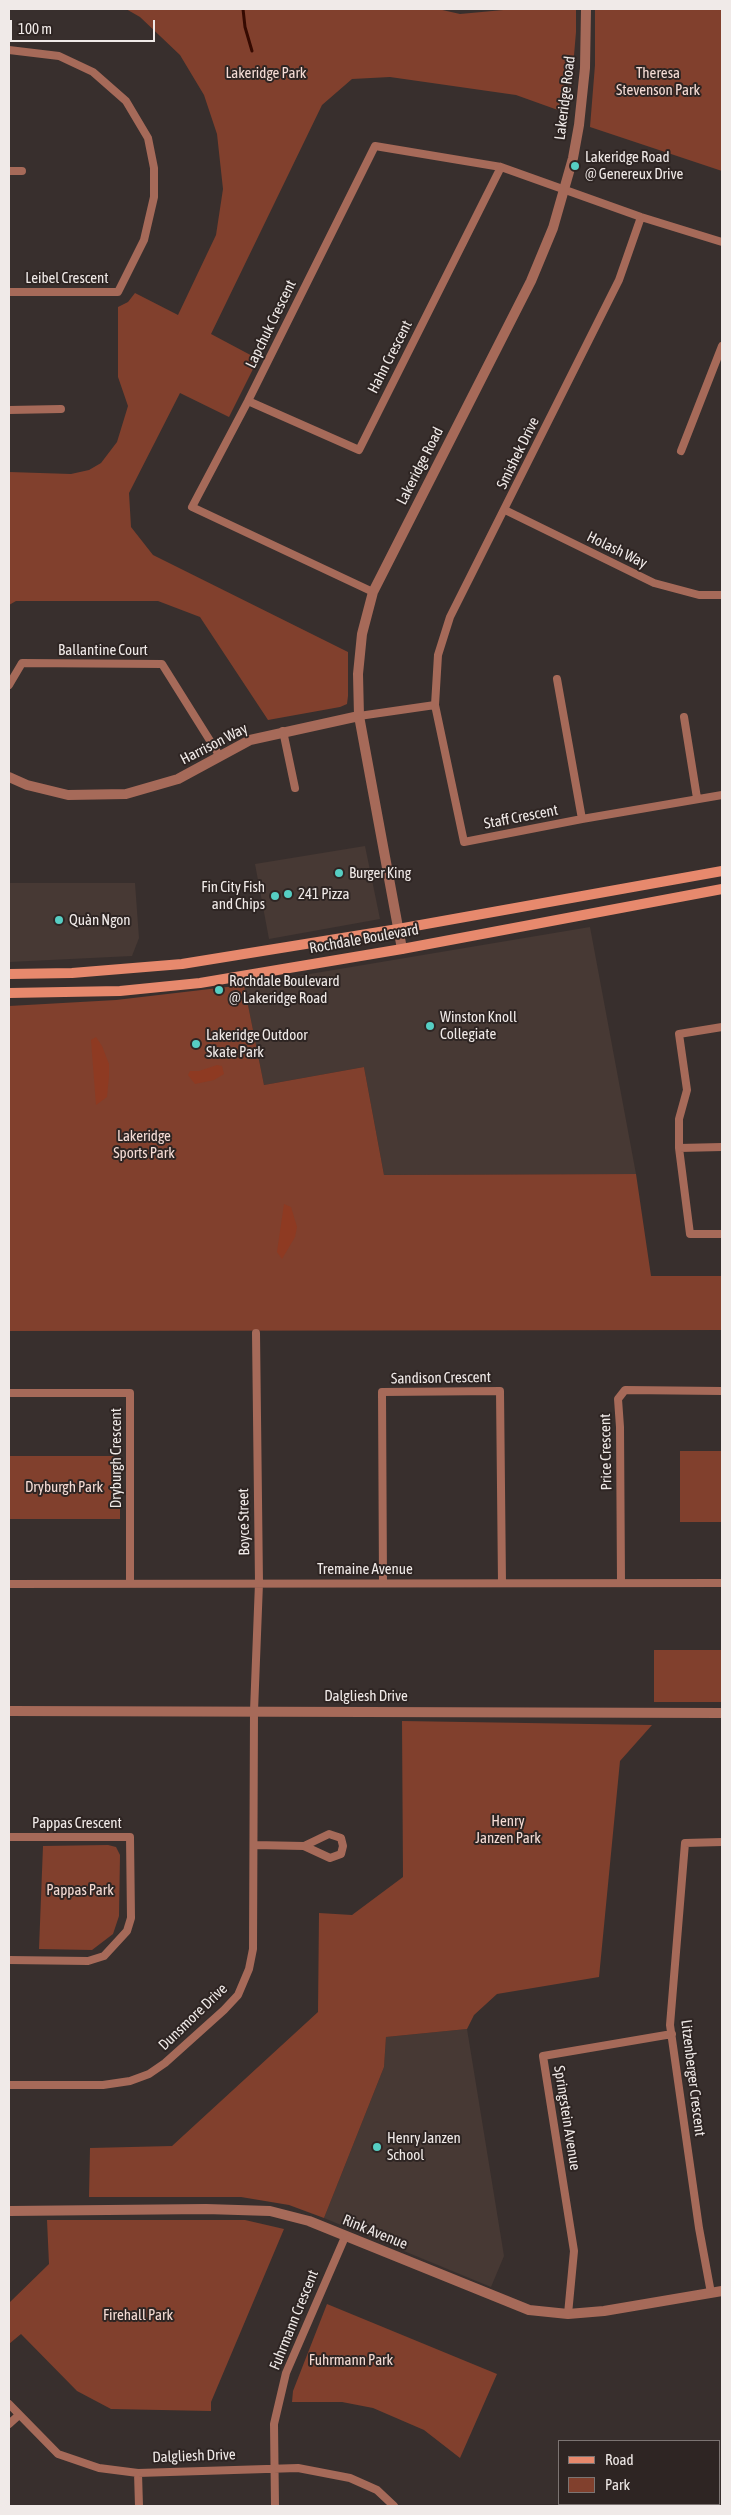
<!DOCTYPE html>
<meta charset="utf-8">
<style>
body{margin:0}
#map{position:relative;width:731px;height:2515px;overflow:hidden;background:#382f2d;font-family:"Asap Condensed",sans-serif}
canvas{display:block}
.frame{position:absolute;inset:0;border:10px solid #f0eae8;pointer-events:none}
.legend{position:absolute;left:558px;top:2440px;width:162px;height:65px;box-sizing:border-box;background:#2e2523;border:1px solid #7c7472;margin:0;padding:6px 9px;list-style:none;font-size:15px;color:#f0eae8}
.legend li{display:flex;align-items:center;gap:10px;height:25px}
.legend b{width:25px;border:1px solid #7c7472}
.scale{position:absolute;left:10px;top:20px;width:145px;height:22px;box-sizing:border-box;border:2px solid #f0eae8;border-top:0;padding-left:6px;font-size:15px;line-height:18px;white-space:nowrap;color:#f0eae8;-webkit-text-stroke:4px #2e2523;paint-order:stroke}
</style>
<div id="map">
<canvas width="731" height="2515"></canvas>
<div class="frame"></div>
<ul class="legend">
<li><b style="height:6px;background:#e7896d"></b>Road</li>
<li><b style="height:14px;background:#81402d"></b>Park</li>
</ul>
<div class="scale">100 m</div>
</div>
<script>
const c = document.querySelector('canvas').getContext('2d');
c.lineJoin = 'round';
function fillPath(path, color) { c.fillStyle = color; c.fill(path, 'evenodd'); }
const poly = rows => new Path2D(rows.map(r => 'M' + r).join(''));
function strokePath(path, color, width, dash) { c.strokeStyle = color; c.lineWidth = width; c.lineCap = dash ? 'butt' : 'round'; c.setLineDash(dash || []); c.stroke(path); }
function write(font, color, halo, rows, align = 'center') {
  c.font = font + ' "Asap Condensed",sans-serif'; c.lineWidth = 4; c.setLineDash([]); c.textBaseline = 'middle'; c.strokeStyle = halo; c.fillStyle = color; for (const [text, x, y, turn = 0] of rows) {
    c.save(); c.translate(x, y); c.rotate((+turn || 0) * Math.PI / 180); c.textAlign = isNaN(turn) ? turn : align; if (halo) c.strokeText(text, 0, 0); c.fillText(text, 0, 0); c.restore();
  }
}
const built = poly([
 [365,846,380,919,269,939,255,864],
 [9,883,135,883,139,938,132,956,9,962],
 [590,927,636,1174,384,1175,364,1067,264,1085,244,985],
 [467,2029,504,2256,491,2287,324,2218,384,2067,386,2037]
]);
const green = poly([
 [126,9,438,9,460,14,514,9,576,9,576,32,569,114,516,95,390,77,352,79,322,105,211,334,258,359,229,417,180,393,129,493,131,527,153,555,348,652,348,696,347,704,340,707,268,720,200,617,158,601,16,601,9,605,9,472,71,474,89,470,101,463,117,442,128,406,118,377,118,307,128,302,135,293,178,315,216,235,223,189,217,134,204,95,180,55,140,17],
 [595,9,722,9,722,171,590,127,595,65],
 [244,985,264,1085,364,1067,384,1175,636,1174,651,1276,722,1276,722,1330,9,1331,9,1006,116,1000],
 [680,1451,722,1451,722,1522,680,1522],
 [9,1456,120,1456,120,1519,9,1519],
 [654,1650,722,1650,722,1702,654,1702],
 [402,1721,652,1725,620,1761,599,1977,497,1994,474,2015,467,2029,386,2037,384,2067,324,2218,289,2205,241,2197,89,2197,90,2148,172,2146,318,2012,319,1913,352,1915,403,1877],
 [108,1845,116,1847,120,1855,119,1916,113,1934,92,1950,39,1949,43,1846],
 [47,2220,245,2220,284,2229,211,2402,211,2411,111,2409,77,2391,21,2334,9,2344,9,2303,49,2264],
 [327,2304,497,2374,460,2458,424,2430,373,2408,342,2402,292,2402,293,2391]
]);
const forest = poly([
 [96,1037,102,1046,109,1064,109,1076,107,1097,96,1105,91,1040],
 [217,1065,222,1066,224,1074,214,1080,195,1084,188,1075,190,1071,199,1071],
 [284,1204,291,1207,297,1227,295,1237,282,1259,277,1252]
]);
const stream = poly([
 [243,9,245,27,252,51]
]);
const minor = poly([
 [9,50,59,56,93,72,126,101,148,138,154,168,154,197,144,240,118,292,9,292],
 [9,171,22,171],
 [641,217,619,280,450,617,438,655,435,705,464,842,582,819,722,795],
 [248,401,359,450,501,167],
 [9,410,61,409],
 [681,451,722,346],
 [505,510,654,583,699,595,722,595],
 [373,592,192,507,248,401,375,146,501,167,641,217,722,242],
 [557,679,582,819],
 [9,685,22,663,162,664,219,755],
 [359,716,435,705],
 [684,717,697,798],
 [283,731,295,788],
 [722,1027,679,1034,687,1090,679,1119,679,1148,690,1234,722,1234],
 [679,1148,722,1147],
 [9,1393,130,1393,130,1584],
 [621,1582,620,1427,618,1399,625,1390,722,1391],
 [383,1583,382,1392,500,1391,502,1583],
 [9,1584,722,1583],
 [9,1837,130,1837,131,1918,127,1931,104,1956,88,1961,9,1960],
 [254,1845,304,1846,330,1858,341,1854,343,1846,341,1838,329,1834,304,1846],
 [9,2085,103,2085,130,2081,149,2074,165,2063,224,2010,238,1995,249,1969,253,1949,254,1711,259,1583,256,1333],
 [711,2293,699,2228,670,2025,685,1843,722,1842],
 [568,2314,574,2251,543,2056,672,2034],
 [9,2404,58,2454,99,2468,138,2473,298,2468,350,2478,377,2490,394,2506],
 [9,2424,19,2415],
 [138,2473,139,2506],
 [275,2506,274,2424,286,2373,345,2237]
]);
const tertiary = poly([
 [9,777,27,785,68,795,126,794,178,779,250,740,359,716],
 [402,949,359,716,358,674,362,634,373,592,531,281,553,228,573,158,579,125,585,68,586,9],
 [9,1711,722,1713],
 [9,2211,206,2209,270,2211,309,2221,529,2310,568,2314,604,2311,722,2291]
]);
const secondary = poly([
 [9,974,72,973,182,964,398,929,722,871],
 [9,993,120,991,200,983,402,949,722,889]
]);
const markers = [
 [575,166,5,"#56cec3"],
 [339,873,5,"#56cec3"],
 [288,894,5,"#56cec3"],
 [275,896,5,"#56cec3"],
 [59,920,5,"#56cec3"],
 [219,990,5,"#56cec3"],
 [430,1026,5,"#56cec3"],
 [196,1044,5,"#56cec3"],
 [377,2147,5,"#56cec3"]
];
const parkNames = [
 ["Lakeridge Park",266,73],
 ["Theresa",658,73],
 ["Stevenson Park",658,90],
 ["Lakeridge",144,1136],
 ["Sports Park",144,1153],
 ["Dryburgh Park",64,1487],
 ["Henry",508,1821],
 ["Janzen Park",508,1838],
 ["Pappas Park",80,1890],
 ["Firehall Park",138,2315],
 ["Fuhrmann Park",351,2360]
];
const streetNames = [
 ["Lakeridge Road",565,98,-83],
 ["Leibel Crescent",67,278],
 ["Lapchuk Crescent",271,324,-64],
 ["Hahn Crescent",390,357,-63],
 ["Smishek Drive",518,453,-64],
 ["Lakeridge Road",420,466,-63],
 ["Holash Way",617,550,26],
 ["Ballantine Court",103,650],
 ["Harrison Way",214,744,-27],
 ["Staff Crescent",521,817,-11],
 ["Rochdale Boulevard",364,939,-10],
 ["Sandison Crescent",441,1378,-1],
 ["Price Crescent",606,1452,-91],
 ["Dryburgh Crescent",116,1458,-90],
 ["Boyce Street",244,1522,-91],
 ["Tremaine Avenue",365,1569],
 ["Dalgliesh Drive",366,1696],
 ["Pappas Crescent",77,1823],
 ["Dunsmore Drive",193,2017,-44],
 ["Litzenberger Crescent",693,2078,83],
 ["Springstein Avenue",567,2118,81],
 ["Rink Avenue",375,2232,22],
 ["Fuhrmann Crescent",294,2320,-68],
 ["Dalgliesh Drive",194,2456,-2]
];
const poiNames = [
 ["Lakeridge Road",585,157],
 ["@ Genereux Drive",585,174],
 ["Burger King",349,873],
 ["Fin City Fish",265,887,"right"],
 ["and Chips",265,904,"right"],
 ["241 Pizza",298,894],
 ["Quàn Ngon",69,920],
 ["Rochdale Boulevard",229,981],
 ["@ Lakeridge Road",229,998],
 ["Winston Knoll",440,1017],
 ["Collegiate",440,1034],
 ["Lakeridge Outdoor",206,1035],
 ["Skate Park",206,1052],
 ["Henry Janzen",387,2138],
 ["School",387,2155]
];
fillPath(built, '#473934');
fillPath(green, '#81402d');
fillPath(forest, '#8e3a22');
strokePath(stream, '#350a01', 3);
strokePath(minor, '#a66a59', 8);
strokePath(tertiary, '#a66a59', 10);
strokePath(secondary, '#e7896d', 10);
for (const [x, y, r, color] of markers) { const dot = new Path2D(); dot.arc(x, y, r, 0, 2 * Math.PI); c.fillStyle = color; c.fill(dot); strokePath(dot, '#2e2523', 2); }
write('15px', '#f5dcd5', '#2e2523', parkNames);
write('15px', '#f0eae8', '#2e2523', streetNames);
write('15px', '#f0eae8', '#2e2523', poiNames, 'left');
</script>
